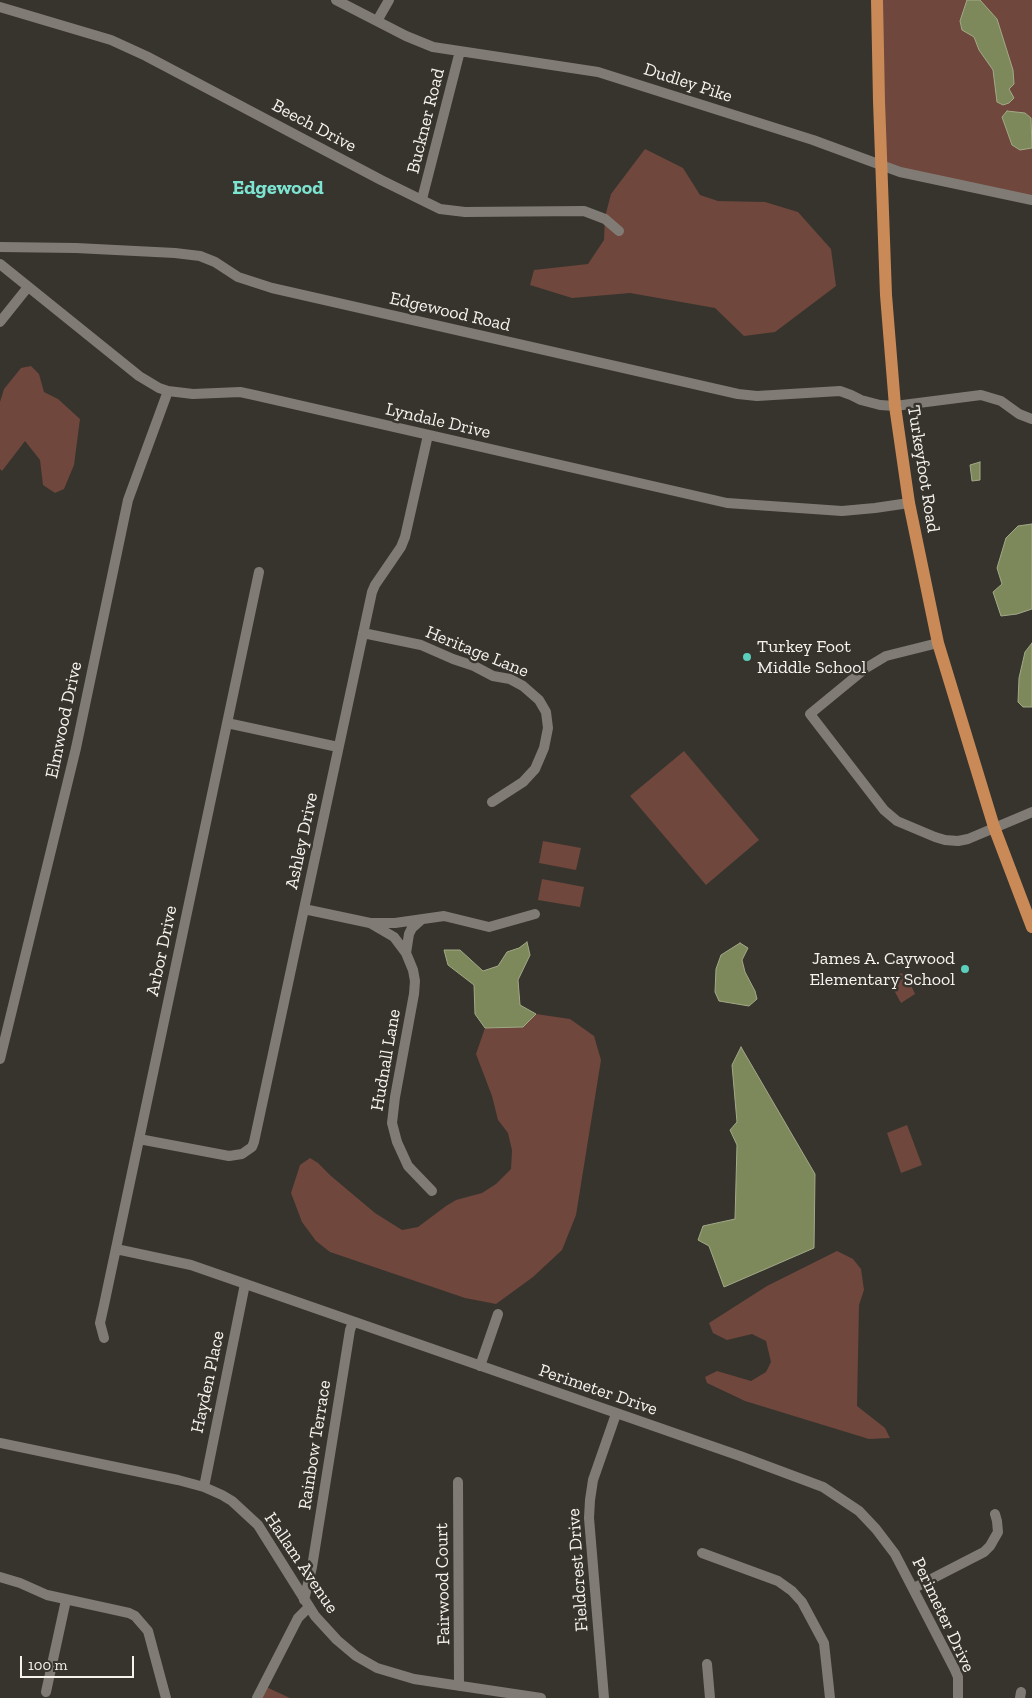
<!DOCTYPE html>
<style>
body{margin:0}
#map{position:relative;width:1032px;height:1698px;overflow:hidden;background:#37342e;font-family:"Zilla Slab",serif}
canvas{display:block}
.scale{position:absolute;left:20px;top:1656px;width:114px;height:22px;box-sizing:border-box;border:2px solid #f6f3ef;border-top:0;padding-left:6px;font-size:15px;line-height:18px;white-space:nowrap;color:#f6f3ef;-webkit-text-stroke:4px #37342e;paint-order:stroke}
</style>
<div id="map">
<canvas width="1032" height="1698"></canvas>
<div class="scale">100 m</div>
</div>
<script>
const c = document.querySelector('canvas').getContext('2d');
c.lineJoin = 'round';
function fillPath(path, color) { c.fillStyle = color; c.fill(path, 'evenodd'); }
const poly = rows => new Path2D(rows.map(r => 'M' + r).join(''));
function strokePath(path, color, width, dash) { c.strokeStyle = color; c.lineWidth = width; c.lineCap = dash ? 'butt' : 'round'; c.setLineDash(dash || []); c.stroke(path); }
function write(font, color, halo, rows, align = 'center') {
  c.font = font + ' "Zilla Slab",serif'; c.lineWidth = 5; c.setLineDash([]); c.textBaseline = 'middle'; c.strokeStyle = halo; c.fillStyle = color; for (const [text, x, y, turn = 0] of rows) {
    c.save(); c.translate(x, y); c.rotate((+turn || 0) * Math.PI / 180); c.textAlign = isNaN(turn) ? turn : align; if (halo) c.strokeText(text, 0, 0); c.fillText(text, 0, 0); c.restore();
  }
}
const green = poly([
 [877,0,1032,0,1032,200,882,164],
 [645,149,683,168,700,195,718,201,765,202,798,212,831,249,836,286,775,332,744,336,715,308,630,293,572,298,530,285,534,270,588,264,604,240,605,217,611,194],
 [31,366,39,374,44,392,58,399,80,419,74,465,64,489,55,493,43,485,40,460,25,441,2,471,0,469,0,402,4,389,21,368],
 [684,751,759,840,706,885,630,796],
 [543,841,581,848,576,870,539,863],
 [542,879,584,887,580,907,538,900],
 [901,973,907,976,915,994,901,1003,889,981],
 [536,1014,570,1019,594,1036,601,1060,576,1215,562,1250,533,1277,496,1304,465,1298,330,1252,316,1241,302,1222,291,1193,300,1165,310,1158,318,1163,331,1176,375,1213,402,1230,418,1227,446,1206,456,1200,482,1193,496,1184,511,1169,512,1150,508,1133,498,1120,492,1096,476,1054,485,1028,523,1027],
 [907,1125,922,1165,901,1173,887,1133],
 [837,1251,853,1259,861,1269,864,1290,859,1305,857,1406,885,1428,890,1438,869,1439,745,1401,707,1383,705,1377,717,1371,751,1381,766,1372,771,1362,766,1341,752,1334,727,1340,713,1333,709,1323,767,1286],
 [264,1686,290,1698,257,1698]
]);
const water = poly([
 [967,0,980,0,997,19,1013,70,1014,84,1009,89,1014,98,1009,103,1003,105,997,102,993,70,979,50,974,37,962,30,960,21,967,0],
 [1007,111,1025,113,1031,118,1032,148,1020,150,1012,145,1002,117,1007,111],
 [980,462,980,480,972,481,970,465,980,462],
 [1032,524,1032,609,1017,614,1001,616,993,592,1002,584,997,568,1006,538,1018,526,1032,524],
 [1032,643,1032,707,1023,707,1018,702,1019,678,1025,652,1032,643],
 [527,942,530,955,518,980,520,1005,536,1014,523,1027,485,1028,475,1014,474,985,448,965,444,950,460,950,483,971,498,966,507,952,519,948,527,942],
 [740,943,748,948,742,960,745,972,755,991,757,999,749,1006,719,1001,715,992,716,969,721,955,740,943],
 [741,1047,815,1174,814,1248,724,1287,709,1246,698,1240,703,1226,735,1219,737,1145,730,1130,737,1122,732,1065,741,1047]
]);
const minor = poly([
 [336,0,406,36,433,47,598,72,813,140,900,172,1032,200],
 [0,7,111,40,146,56,381,180,440,209,465,212,584,211,605,219,619,231],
 [377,21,389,0],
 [422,199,460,51],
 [0,247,76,248,175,253,200,256,215,262,238,277,272,288,738,394,757,396,840,391,851,395,861,400,880,405,895,406,981,395,1001,401,1019,414,1032,419],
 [0,264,139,376,159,388,168,391,193,394,240,392,254,395,727,503,842,511,875,508,909,503],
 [0,322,28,287],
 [363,633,421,645,453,659,474,666,493,676,510,679,523,686,539,700,546,712,548,728,544,748,535,769,523,782,492,802],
 [938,643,886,656,866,668,810,714,884,810,897,821,935,837,945,840,958,841,968,839,1032,812],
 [227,723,338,747],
 [304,909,370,923,395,923,444,916,489,927,535,914],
 [370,923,394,937,406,953,413,970,415,981,414,994,395,1097,392,1123,397,1142,408,1166,432,1191],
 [406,953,409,934,412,928,421,920],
 [0,1059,76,748,128,500,168,391],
 [139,1139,229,1156,242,1154,252,1147,254,1142,372,592,375,585,401,547,405,537,428,435],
 [116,1249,191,1265,740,1456,823,1487,859,1511,876,1529,895,1554,955,1670,958,1677,958,1698],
 [104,1338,100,1323,104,1305,259,572],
 [480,1366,498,1314],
 [0,1443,178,1480,204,1487,222,1495,232,1501,258,1525,315,1616,337,1640,356,1656,377,1668,414,1679,541,1698],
 [458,1482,459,1686],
 [204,1487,245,1284],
 [702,1553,778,1581,792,1591,802,1602,824,1643,830,1698],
 [0,1577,20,1583,47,1595,129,1613,135,1616,148,1631,166,1698],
 [914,1588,984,1552,990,1546,998,1532,997,1521,995,1514],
 [304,1600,312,1567,350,1330,353,1322],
 [707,1664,710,1698],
 [46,1692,66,1600],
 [257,1698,298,1618,309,1607],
 [604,1698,589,1518,590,1500,593,1480,616,1414],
 [1020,1698,1021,1692]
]);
const major = poly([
 [877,0,879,101,886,295,895,406,909,503,938,643,994,827,1032,927]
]);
const markers = [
 [747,657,5,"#5bcebc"],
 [965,969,5,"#5bcebc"]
];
const streetNames = [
 ["Dudley Pike",688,83,18],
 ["Buckner Road",426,121,-76],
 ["Beech Drive",314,126,28],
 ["Edgewood Road",450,312,13],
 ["Lyndale Drive",438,421,13],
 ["Turkeyfoot Road",923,469,81],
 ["Heritage Lane",477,652,22],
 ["Elmwood Drive",64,720,-78],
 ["Ashley Drive",302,841,-78],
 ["Arbor Drive",162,951,-78],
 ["Hudnall Lane",386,1060,-80],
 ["Hayden Place",208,1382,-78],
 ["Perimeter Drive",598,1390,19],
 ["Rainbow Terrace",315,1445,-81],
 ["Hallam Avenue",301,1563,56],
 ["Fieldcrest Drive",578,1570,-94],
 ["Fairwood Court",443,1584,-91],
 ["Perimeter Drive",943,1615,65]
];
const poiNames = [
 ["Turkey Foot",757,647],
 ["Middle School",757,668],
 ["James A. Caywood",955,959,"right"],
 ["Elementary School",955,980,"right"]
];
const quarterNames = [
 ["Edgewood",278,188]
];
fillPath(green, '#6f473c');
fillPath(water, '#7e895b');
strokePath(water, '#a2a987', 1);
strokePath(minor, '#807c75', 10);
strokePath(major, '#c98a57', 12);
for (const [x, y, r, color] of markers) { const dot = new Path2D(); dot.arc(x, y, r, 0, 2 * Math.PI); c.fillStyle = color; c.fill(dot); strokePath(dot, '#37342e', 2); }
write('18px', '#f6f3ef', '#37342e', streetNames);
write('18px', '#f6f3ef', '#37342e', poiNames, 'left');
write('bold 20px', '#7de4d2', '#37342e', quarterNames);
</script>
